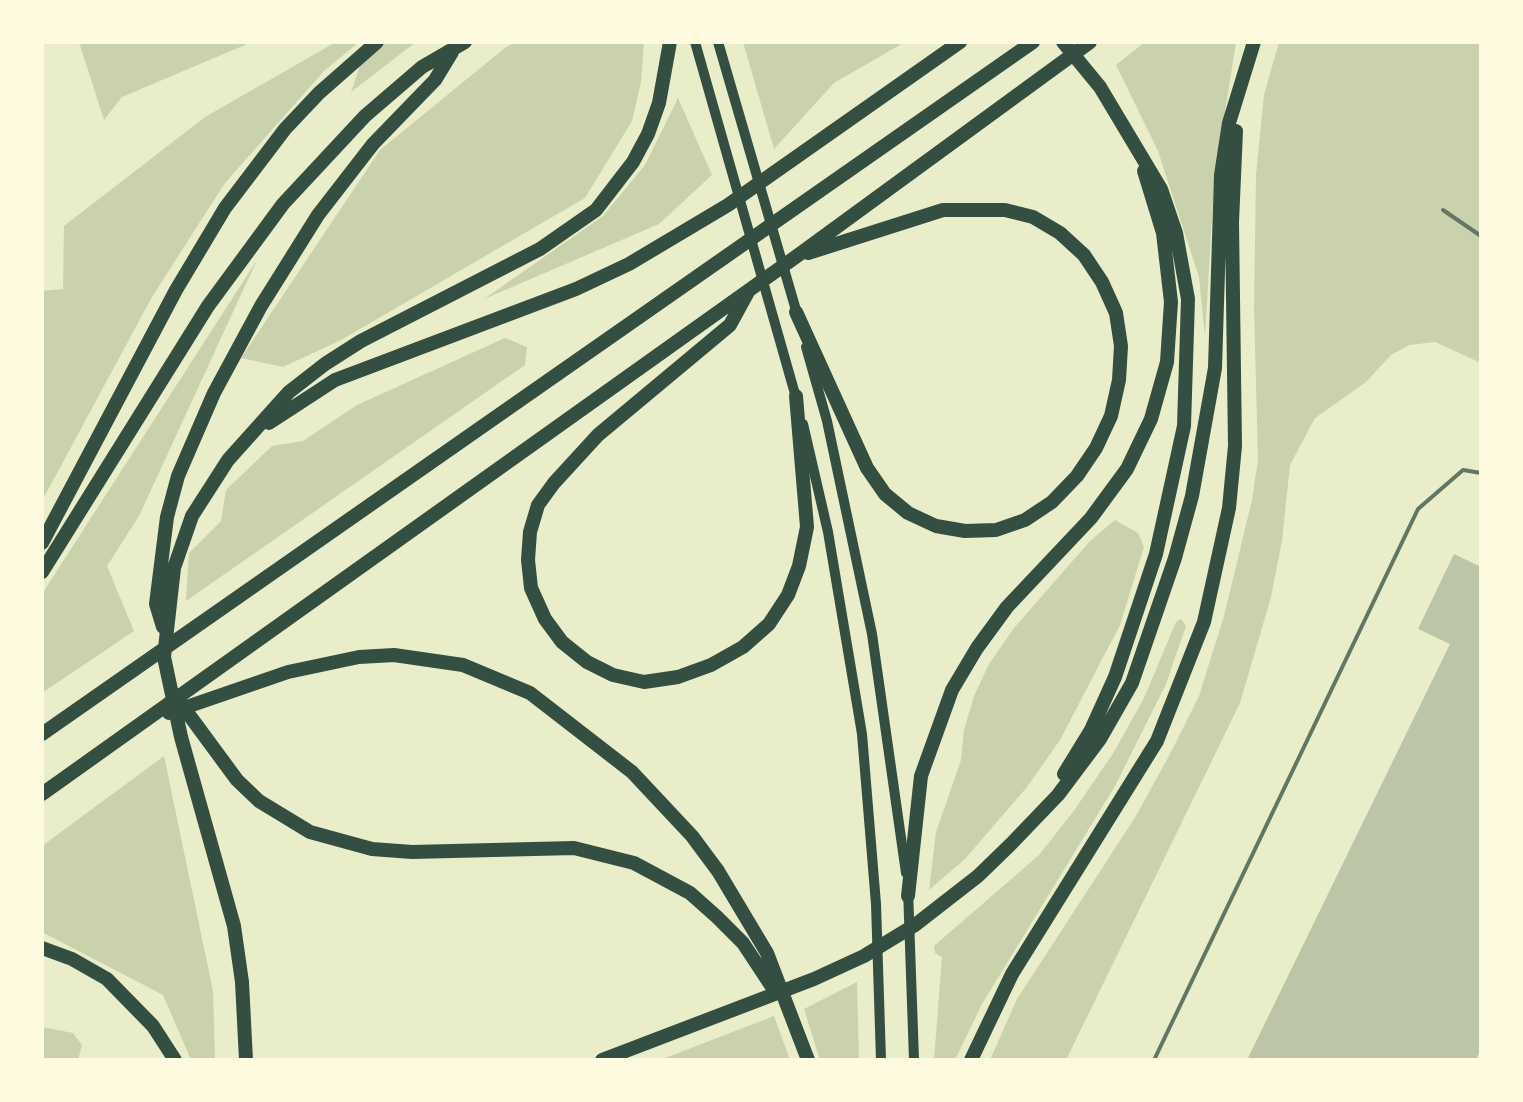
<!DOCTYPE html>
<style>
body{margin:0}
#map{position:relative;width:1523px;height:1102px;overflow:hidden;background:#e9edc9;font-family:"Source Sans 3",sans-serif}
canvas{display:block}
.frame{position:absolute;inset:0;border:44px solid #fefae0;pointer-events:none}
</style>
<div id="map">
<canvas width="1523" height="1102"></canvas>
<div class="frame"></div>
</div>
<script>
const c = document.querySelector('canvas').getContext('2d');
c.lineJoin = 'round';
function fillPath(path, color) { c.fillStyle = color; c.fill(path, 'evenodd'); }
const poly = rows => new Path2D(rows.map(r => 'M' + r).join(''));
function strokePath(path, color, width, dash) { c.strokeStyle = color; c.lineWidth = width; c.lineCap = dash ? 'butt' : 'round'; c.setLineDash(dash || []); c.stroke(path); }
const green = poly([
 [79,42,252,42,122,97,104,120],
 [336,42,359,42,324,71,225,183,152,297,42,501,42,291,63,289,64,226,205,117],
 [388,42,416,42,351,92,361,63],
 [517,42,644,42,641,82,632,121,585,198,341,340,283,367,241,358,380,150,506,47],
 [743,42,905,42,834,83,774,149],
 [1145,42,1236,42,1214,183,1205,337,1199,277,1158,151,1116,65],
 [1279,42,1481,42,1481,363,1435,342,1409,345,1391,355,1366,382,1315,418,1290,465,1282,541,1271,597,1240,703,1066,1060,990,1060,1017,999,1136,816,1171,752,1199,696,1224,616,1252,500,1258,460,1254,307,1256,175,1264,95],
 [678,98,712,175,659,224,484,299,603,216,645,165],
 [257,260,139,516,107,566,134,631,42,693,42,594],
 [505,338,527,347,525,365,186,601,189,553,221,521,226,490,272,446,303,441,357,405],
 [1115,520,1138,533,1144,547,1120,625,1060,740,1027,787,965,859,929,890,936,832,961,760,964,730,974,696,989,664,1014,628,1090,541],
 [1181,619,1186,626,1166,684,1115,786,982,1004,955,1060,934,1060,942,957,935,953,934,946,1039,855,1073,812,1114,752,1144,698,1176,622],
 [164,756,213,991,215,1060,191,1060,163,995,42,932,42,846],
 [857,982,859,1060,820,1060,804,1009],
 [774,1016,790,1060,660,1060],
 [42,1027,73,1033,82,1045,78,1060,42,1060]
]);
const building = poly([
 [1454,554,1481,567,1481,1049,1476,1060,1247,1060,1450,644,1418,629]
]);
const service = poly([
 [1443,210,1481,236],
 [1154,1060,1418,509,1463,470,1481,473]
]);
const secondary = poly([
 [695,42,797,401],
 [718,42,798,317],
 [806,347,827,421,872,634,906,873],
 [803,424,828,532,862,734,876,904,881,1060],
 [908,889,914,1060]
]);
const motorway = poly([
 [1063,42,1100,87,1161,189,1176,233,1188,299,1184,426,1156,554,1115,677,1091,730,1064,774],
 [748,292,730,325,598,435,554,483,538,505,530,532,528,560,531,588,545,619,562,642,587,662,613,675,644,682,678,677,711,665,743,647,769,624,788,595,799,566,807,527,796,396],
 [796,312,867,468,885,494,908,513,936,526,965,531,996,530,1025,520,1052,502,1077,476,1096,448,1111,416,1119,380,1121,346,1116,313,1102,282,1084,255,1060,233,1033,217,1005,210,943,210,808,253],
 [269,423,335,380,576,289,629,264,728,205,960,42],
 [42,543,176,290,225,208,285,129,319,93,377,42],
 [42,572,208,306,283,204,365,116,422,67,465,42],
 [163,627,156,604,167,517,178,476,214,393,261,306,318,215,373,144,435,80,452,52],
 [181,704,237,780,259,801,310,832,372,849,412,852,574,848,634,863,690,893,717,917,743,943,774,990],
 [169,713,288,672,359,657,394,655,463,665,530,693,632,772,692,836,718,871,767,953,808,1060],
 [42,734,1033,42],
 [42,794,797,256,1090,42],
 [908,896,921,776,952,690,977,648,1007,607,1091,518,1127,469,1151,419,1167,362,1171,302,1163,233,1144,171],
 [42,948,72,959,107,979,153,1026,175,1060],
 [246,1060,242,982,234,926,181,737,164,657,174,568,192,516,228,460,289,392,325,364,361,341,540,249,596,210,633,162,648,134,659,103,670,42],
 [602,1060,814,979,864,956,915,925,978,876,1011,844,1058,795,1100,739,1132,683,1175,558,1192,496,1215,368,1221,175,1229,123,1254,42],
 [971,1060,1012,974,1157,741,1204,622,1229,508,1235,446,1232,222,1236,131]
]);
fillPath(green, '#cad2ad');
fillPath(building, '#bcc5a7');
strokePath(service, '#617663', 4);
strokePath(secondary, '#344e41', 10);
strokePath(motorway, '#344e41', 14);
</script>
